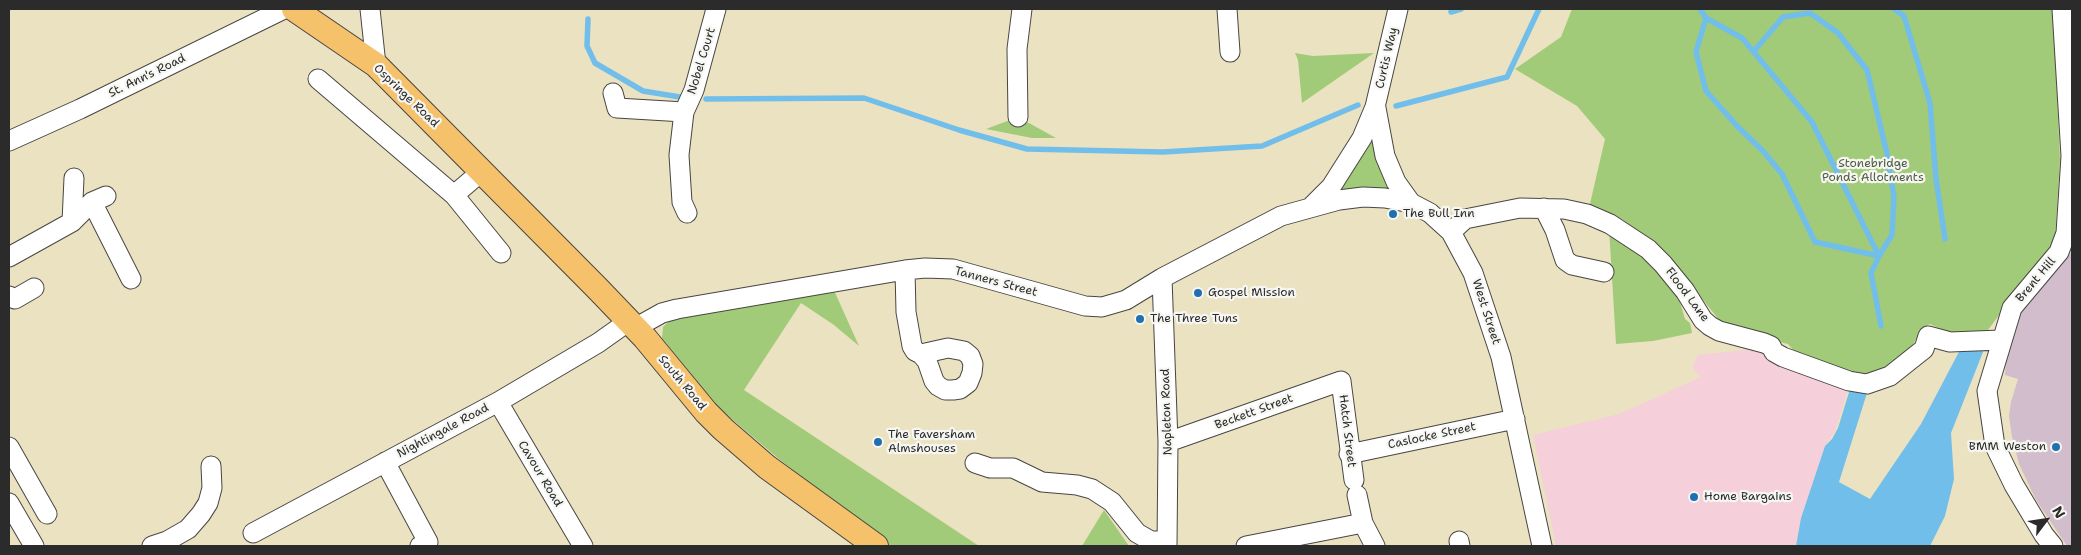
<!DOCTYPE html>
<style>
body{margin:0}
#map{position:relative;width:2081px;height:555px;overflow:hidden;background:#ebe2c2;font-family:"Shantell Sans",sans-serif}
canvas{display:block}
.frame{position:absolute;inset:0;border:10px solid #2b2b2b;pointer-events:none}
.north{position:absolute;left:2021px;top:495px;width:50px;height:50px;-webkit-text-stroke:4px #f6f6f2;paint-order:stroke;rotate:59deg;font-size:14px;font-weight:700;line-height:20px;text-align:center;color:#2b2b2b}
.north::after{content:'';display:block;margin:auto;width:18px;height:22px;background:#2b2b2b;clip-path:polygon(50% 0,100% 100%,50% 72%,0 100%)}
</style>
<div id="map">
<canvas width="2081" height="555"></canvas>
<div class="frame"></div>
<div class="north">N</div>
</div>
<script>
const c = document.querySelector('canvas').getContext('2d');
c.lineJoin = 'round';
function fillPath(path, color) { c.fillStyle = color; c.fill(path, 'evenodd'); }
const poly = rows => new Path2D(rows.map(r => 'M' + r).join(''));
function strokePath(path, color, width, dash) { c.strokeStyle = color; c.lineWidth = width; c.lineCap = dash ? 'butt' : 'round'; c.setLineDash(dash || []); c.stroke(path); }
function write(font, color, halo, rows, align = 'center') {
  c.font = font + ' "Shantell Sans",sans-serif'; c.lineWidth = 4.5; c.setLineDash([]); c.textBaseline = 'middle'; c.strokeStyle = halo; c.fillStyle = color; for (const [text, x, y, turn = 0] of rows) {
    c.save(); c.translate(x, y); c.rotate((+turn || 0) * Math.PI / 180); c.textAlign = isNaN(turn) ? turn : align; if (halo) c.strokeText(text, 0, 0); c.fillText(text, 0, 0); c.restore();
  }
}
const built = poly([
 [1754,349,1772,360,1848,389,1835,431,1825,446,1801,518,1796,546,1556,546,1533,435,1619,414,1701,377,1694,370,1693,365,1698,355]
]);
const industrial = poly([
 [2072,252,2072,546,2067,546,2036,500,2019,464,2012,437,2009,416,2011,402,2018,379,2005,375,2006,352,2020,315,2037,290]
]);
const green = poly([
 [1572,9,2053,9,2060,160,2055,240,1985,334,1956,336,1930,324,1921,329,1910,351,1883,372,1859,382,1793,350,1788,344,1767,339,1720,321,1666,254,1622,219,1589,208,1605,139,1577,106,1515,69,1561,37],
 [1295,53,1313,56,1374,53,1302,103,1298,60],
 [1018,117,1056,138,1032,138,986,129],
 [1374,138,1390,188,1387,191,1337,195,1362,152],
 [1609,228,1619,242,1644,256,1679,299,1685,319,1690,323,1692,333,1653,341,1616,344],
 [832,286,859,346,834,325,801,303,744,390,979,546,891,546,779,459,720,409,662,338,663,327,672,318],
 [1104,510,1129,546,1082,546]
]);
const water = poly([
 [1985,347,1951,433,1954,479,1945,516,1930,546,1796,546,1801,518,1825,446,1832,439,1838,428,1850,389,1867,393,1839,482,1870,499,1921,424,1961,348]
]);
const stream = poly([
 [1700,9,1706,18,1742,38,1812,122,1879,256,1871,273,1881,326],
 [1894,9,1904,16,1930,103,1936,179,1945,239],
 [1451,12,1461,9],
 [1706,18,1696,52,1706,91,1738,127,1763,151,1782,174,1815,242,1879,256,1892,235,1894,197,1887,154,1867,70,1838,33,1810,13,1783,17,1754,51],
 [588,19,587,46,595,63,643,91,680,97],
 [706,99,864,98,959,130,1027,149,1163,152,1262,146,1358,105],
 [1396,106,1507,77,1539,9]
]);
const minor = poly([
 [370,9,376,65],
 [1227,9,1230,52],
 [318,79,454,195,501,253],
 [613,93,617,108,684,112],
 [1376,108,1385,156,1396,182,1411,203],
 [1018,117,1017,49,1022,9],
 [9,141,80,109,284,9],
 [454,195,481,172],
 [92,202,131,279],
 [1311,207,1331,187,1362,138,1375,107,1398,9],
 [1544,208,1555,230,1565,260,1572,265,1604,272],
 [687,213,682,202,679,155,684,112,694,90,716,9],
 [72,222,74,178],
 [1451,232,1465,219,1520,208,1564,209,1587,214,1610,224,1648,249,1663,264,1685,291,1703,320,1710,326,1719,331,1764,343,1771,346,1774,352,1783,357,1849,381,1867,384,1890,376,1924,349,1928,336,1950,342,2001,340],
 [9,257,72,222,92,202,106,196],
 [905,270,906,312,912,346,915,351,921,354,948,348,964,351,970,356,973,364,972,373,968,383,960,389,953,390,945,390,938,386,934,381,927,361,921,354],
 [1162,278,1168,442,1167,546],
 [9,296,15,299,34,288],
 [635,328,662,313,677,309,905,270,925,268,953,269,1085,306,1102,307,1126,300,1162,278,1281,216,1339,200,1363,197,1385,198,1411,203,1430,213,1451,232,1473,273,1501,357,1542,546],
 [498,402,583,546],
 [1168,442,1341,381,1354,480],
 [9,447,47,514],
 [1349,454,1515,419],
 [385,462,428,542,420,546],
 [975,463,990,468,1013,468,1042,482,1077,485,1092,489,1112,502,1137,533,1151,541,1167,541],
 [1357,495,1363,523,1375,546],
 [9,503,34,546],
 [253,533,498,402,598,343,629,321],
 [1459,541,1460,546],
 [152,546,167,541,188,529,201,514,208,503,212,488,211,466],
 [1246,546,1363,523],
 [2053,546,2044,535,2014,485,1995,446,1987,391,2012,308,2059,252,2066,233,2071,156,2062,9]
]);
const major = poly([
 [294,9,376,65,598,289,645,338,706,412,723,429,767,467,876,546]
]);
const markers = [
 [1393,214,5,"#1f6fb2"],
 [1198,293,5,"#1f6fb2"],
 [1140,319,5,"#1f6fb2"],
 [878,442,5,"#1f6fb2"],
 [2056,447,5,"#1f6fb2"],
 [1694,497,5,"#1f6fb2"]
];
const streetNames = [
 ["Curtis Way",1387,58,-77],
 ["Nobel Court",702,61,-73],
 ["St. Ann's Road",147,76,-26],
 ["Ospringe Road",406,96,44],
 ["Brent Hill",2036,280,-50],
 ["Tanners Street",996,282,15],
 ["Flood Lane",1687,295,53],
 ["West Street",1486,312,72],
 ["South Road",682,383,50],
 ["Napleton Road",1167,412,-92],
 ["Beckett Street",1254,412,-20],
 ["Nightingale Road",443,431,-28],
 ["Hatch Street",1347,431,83],
 ["Caslocke Street",1432,436,-12],
 ["Cavour Road",540,474,59]
];
const parkNames = [
 ["Stonebridge",1873,164],
 ["Ponds Allotments",1873,178]
];
const poiNames = [
 ["The Bull Inn",1403,214],
 ["Gospel Mission",1208,293],
 ["The Three Tuns",1150,319],
 ["The Faversham",888,435],
 ["Almshouses",888,449],
 ["BMM Weston",2046,447,"right"],
 ["Home Bargains",1704,497]
];
fillPath(built, '#f5cfda');
fillPath(industrial, '#d1bdcb');
fillPath(green, '#a1cb78');
fillPath(water, '#72beeb');
strokePath(stream, '#72beeb', 5.5);
strokePath(minor, '#484642', 21);
strokePath(major, '#484642', 26);
strokePath(minor, '#fff', 19);
strokePath(major, '#f6c16b', 24);
for (const [x, y, r, color] of markers) { const dot = new Path2D(); dot.arc(x, y, r, 0, 2 * Math.PI); c.fillStyle = color; c.fill(dot); strokePath(dot, '#f6f6f2', 2); }
write('12px', '#2b2b2b', '#f6f6f2', streetNames);
write('12px', '#4e5b42', '#f6f6f2', parkNames);
write('12px', '#2b2b2b', '#f6f6f2', poiNames, 'left');
</script>
